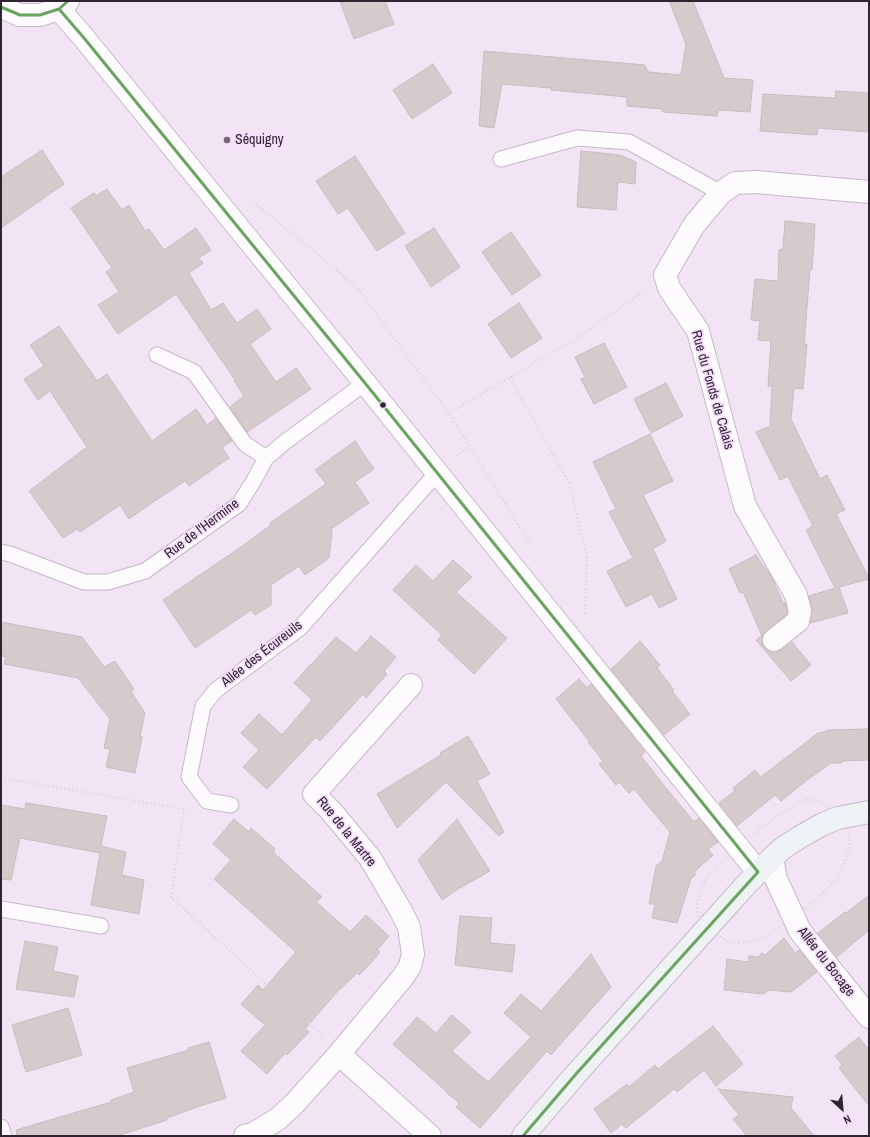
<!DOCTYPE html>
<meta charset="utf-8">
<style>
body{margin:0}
#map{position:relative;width:870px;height:1137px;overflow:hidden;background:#f2e4f5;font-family:"Archivo Narrow",sans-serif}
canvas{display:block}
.frame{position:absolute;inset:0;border:2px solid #2e2530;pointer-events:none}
.north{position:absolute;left:822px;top:1089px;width:40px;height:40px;-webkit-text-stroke:3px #f7ddfc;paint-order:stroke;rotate:154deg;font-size:11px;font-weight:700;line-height:16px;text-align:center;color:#2e2530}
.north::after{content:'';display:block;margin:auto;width:14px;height:18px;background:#2e2530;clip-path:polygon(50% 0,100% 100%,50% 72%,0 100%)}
</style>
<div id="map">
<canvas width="870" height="1137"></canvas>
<div class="frame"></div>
<div class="north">N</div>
</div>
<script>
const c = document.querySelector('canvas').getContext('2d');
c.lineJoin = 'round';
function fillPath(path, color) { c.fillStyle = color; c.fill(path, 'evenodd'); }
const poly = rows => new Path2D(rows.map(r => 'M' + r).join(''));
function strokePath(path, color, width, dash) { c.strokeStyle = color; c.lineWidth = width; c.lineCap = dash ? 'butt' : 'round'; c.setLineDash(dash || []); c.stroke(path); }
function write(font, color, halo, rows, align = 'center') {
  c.font = font + ' "Archivo Narrow",sans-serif'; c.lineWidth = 3.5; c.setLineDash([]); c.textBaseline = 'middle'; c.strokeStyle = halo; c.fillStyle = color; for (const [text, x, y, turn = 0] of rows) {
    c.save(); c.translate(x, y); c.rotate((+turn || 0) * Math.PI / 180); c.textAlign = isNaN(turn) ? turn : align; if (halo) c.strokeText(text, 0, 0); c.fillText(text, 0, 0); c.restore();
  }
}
const building = poly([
 [340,1,385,1,394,24,354,39,340,1],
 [669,1,693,1,724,78,753,80,750,112,718,110,717,116,663,112,662,109,627,106,627,97,551,90,551,88,502,84,494,128,479,126,484,51,645,65,648,72,681,75,686,44,669,1],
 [433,64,452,93,412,119,393,90,433,64],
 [836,91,869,93,869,132,818,128,817,135,760,131,763,94,835,98,836,91],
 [42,150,64,184,1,228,1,177,42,150],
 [581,151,620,155,636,162,635,184,618,182,616,210,577,207,581,151],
 [355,156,405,233,377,251,348,208,338,214,316,181,355,156],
 [107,189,122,210,129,205,145,231,149,229,164,250,196,228,211,250,199,258,203,263,189,273,211,310,223,303,237,323,257,309,271,329,250,344,276,382,296,368,311,389,247,432,230,407,244,396,234,381,235,380,176,294,118,334,98,305,119,292,106,272,112,268,71,208,94,193,96,196,107,189],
 [785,221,815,224,812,270,810,270,804,344,807,344,803,389,794,388,791,419,820,479,827,475,845,510,836,514,869,578,869,579,839,587,848,613,810,623,812,608,809,596,835,588,806,530,813,526,788,476,780,480,756,432,770,426,772,386,768,386,771,341,758,340,760,321,751,320,755,279,778,281,779,250,783,249,785,221],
 [434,228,460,267,431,287,405,246,434,228],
 [511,232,541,275,512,295,482,252,511,232],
 [519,303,542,338,511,358,488,324,519,303],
 [59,326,97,381,107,374,152,441,196,409,207,425,216,418,232,441,222,447,229,458,189,486,185,481,153,502,129,519,120,505,80,532,77,529,63,538,29,491,87,447,50,391,38,400,24,379,44,366,30,345,59,326],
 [604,343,627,387,594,404,581,379,585,377,575,357,604,343],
 [666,383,683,416,651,433,634,399,666,383],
 [650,434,673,481,643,495,666,541,653,549,677,599,659,608,652,594,626,607,607,571,633,558,609,512,616,509,593,462,650,434],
 [355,441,374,469,355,482,369,503,331,529,332,531,329,558,305,575,299,566,271,585,271,605,255,615,251,610,195,648,163,600,241,547,271,525,270,523,326,484,315,470,355,441],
 [756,555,772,578,783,603,785,602,787,611,787,614,766,630,763,635,762,641,764,647,770,652,776,652,782,650,792,642,811,665,791,681,756,640,762,636,743,592,740,593,729,569,756,555],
 [453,560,472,577,456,592,507,638,474,674,438,640,442,635,393,590,416,565,433,581,453,560],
 [1,622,82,637,104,667,115,661,134,689,131,692,145,713,140,736,142,737,135,773,106,767,110,749,104,748,110,719,78,678,4,664,6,657,1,656,1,622],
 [371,636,396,657,384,671,387,674,366,698,363,694,320,741,316,737,267,789,243,767,259,750,241,733,259,714,282,735,312,700,294,683,310,665,311,665,336,637,356,653,371,636],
 [640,641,660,665,657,668,674,690,672,691,690,714,664,735,611,669,618,663,640,641],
 [579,679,587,688,591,684,645,752,641,756,662,783,694,822,699,818,718,842,708,849,713,855,694,872,696,874,691,879,677,923,652,918,655,904,649,904,656,866,662,861,670,832,634,789,629,793,619,782,616,785,599,764,603,761,588,742,589,741,556,699,579,679],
 [869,729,869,760,842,761,842,763,831,763,807,780,781,801,775,795,737,826,719,803,735,791,733,788,755,770,761,777,818,733,824,732,828,730,869,729],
 [468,736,490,774,477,781,504,832,499,836,446,782,397,828,377,794,441,755,440,753,468,736],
 [26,803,107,816,101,846,126,852,122,875,144,880,139,914,91,905,100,853,20,838,11,880,1,879,1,805,25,809,26,803],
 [234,819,249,832,251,828,275,849,273,852,322,897,316,902,350,932,366,915,389,936,377,950,380,952,370,964,359,975,357,973,335,994,305,1029,309,1032,287,1055,285,1053,267,1074,241,1051,265,1025,241,1004,258,985,263,990,296,952,214,879,231,860,213,844,234,819],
 [457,819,490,871,460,888,461,887,442,900,418,860,457,819],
 [869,895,869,930,837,957,836,956,818,933,845,912,846,913,869,895],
 [460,916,492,918,490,943,515,945,512,972,455,965,460,916],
 [784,938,795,953,799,950,817,972,791,992,768,990,764,994,724,990,727,959,749,962,749,956,758,957,762,953,765,955,784,938],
 [25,941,58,947,53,971,78,976,74,997,16,989,25,941],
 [591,954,611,987,551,1055,547,1051,480,1128,456,1107,459,1103,446,1092,446,1091,393,1044,417,1017,436,1033,452,1015,471,1032,452,1051,488,1082,531,1037,504,1013,521,994,541,1011,591,954],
 [68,1008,82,1055,26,1072,12,1025,68,1008],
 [713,1026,743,1064,716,1086,704,1070,677,1092,674,1089,626,1128,622,1124,611,1133,594,1109,627,1084,629,1087,655,1065,658,1069,713,1026],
 [859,1037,869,1050,869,1106,839,1068,842,1065,835,1056,859,1037],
 [209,1042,226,1098,200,1106,167,1118,167,1120,117,1136,17,1136,16,1130,111,1102,111,1100,134,1092,127,1068,189,1050,188,1048,209,1042],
 [718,1089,793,1097,791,1108,814,1136,747,1136,733,1119,739,1115,718,1089]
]);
const path = poly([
 [253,202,297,237,357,288,449,413,531,545],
 [510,378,569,483,587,557,585,615],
 [449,413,579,337,644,291],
 [457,456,469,446],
 [1,778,184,809],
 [806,799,819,801,838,818,849,834,850,844,844,864,835,880,818,898,793,918,768,935,749,942,730,943,708,928,698,919,697,907,700,892,708,876,722,861,770,821,793,806,806,799],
 [184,809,171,897,322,1035]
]);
const lane = poly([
 [501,159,577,138,629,142,721,193],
 [157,355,194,372,245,444,266,458],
 [1,552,10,554,84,582,108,582,145,571,239,504,253,482,266,458,285,442,365,383],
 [231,805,207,801,189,777,203,706,216,690,300,628,437,473],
 [1,909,101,926],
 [1,1127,4,1136]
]);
const street = poly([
 [1,7,20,15,40,15,59,9,68,1],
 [59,9,84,38,365,383,758,872],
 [774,640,798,621,800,611,796,595,745,506,698,331,669,288,665,275,694,225,721,193,735,183,756,182,869,192],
 [772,858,776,879,800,931,869,1017],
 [339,1054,403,977,410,966,413,954,409,927,401,911,370,858,332,812,314,794,411,685],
 [245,1136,253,1134,278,1119,295,1103,339,1054,430,1136]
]);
const secondary = poly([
 [523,1136,576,1074,743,888,772,858,783,848,800,837,821,825,838,818,869,812]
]);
const bus1 = poly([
 [1,7,20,15,40,15,59,9,68,1],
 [59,9,84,38,365,383,758,872,576,1074,523,1136]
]);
const markers = [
 [227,140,4,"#736875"],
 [383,405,3.5,"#2e2530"]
];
const poiNames = [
 ["Séquigny",235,140]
];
const streetNames = [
 ["Rue du Fonds de Calais",712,390,74],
 ["Rue de l'Hermine",202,529,-37],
 ["Allée des Écureuils",262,654,-38],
 ["Rue de la Martre",346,832,51],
 ["Allée du Bocage",826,962,52]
];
fillPath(building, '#d5cacc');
strokePath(building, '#c8bcbf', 1);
strokePath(lane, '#c4b9c6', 17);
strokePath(street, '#c4b9c6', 24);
strokePath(secondary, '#c4b9c6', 24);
strokePath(path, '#d8d4d8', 2.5, [1, 3]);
strokePath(lane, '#fdfbfe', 15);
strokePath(street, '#fdfbfe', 22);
strokePath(secondary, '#eff2f5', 22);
strokePath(bus1, '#69a55f', 3);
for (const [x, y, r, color] of markers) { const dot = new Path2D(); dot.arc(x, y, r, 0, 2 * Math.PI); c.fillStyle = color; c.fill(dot); strokePath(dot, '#f7ddfc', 1.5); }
write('14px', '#2e2530', '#f7ddfc', poiNames, 'left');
write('14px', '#2e2530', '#f7ddfc', streetNames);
</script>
